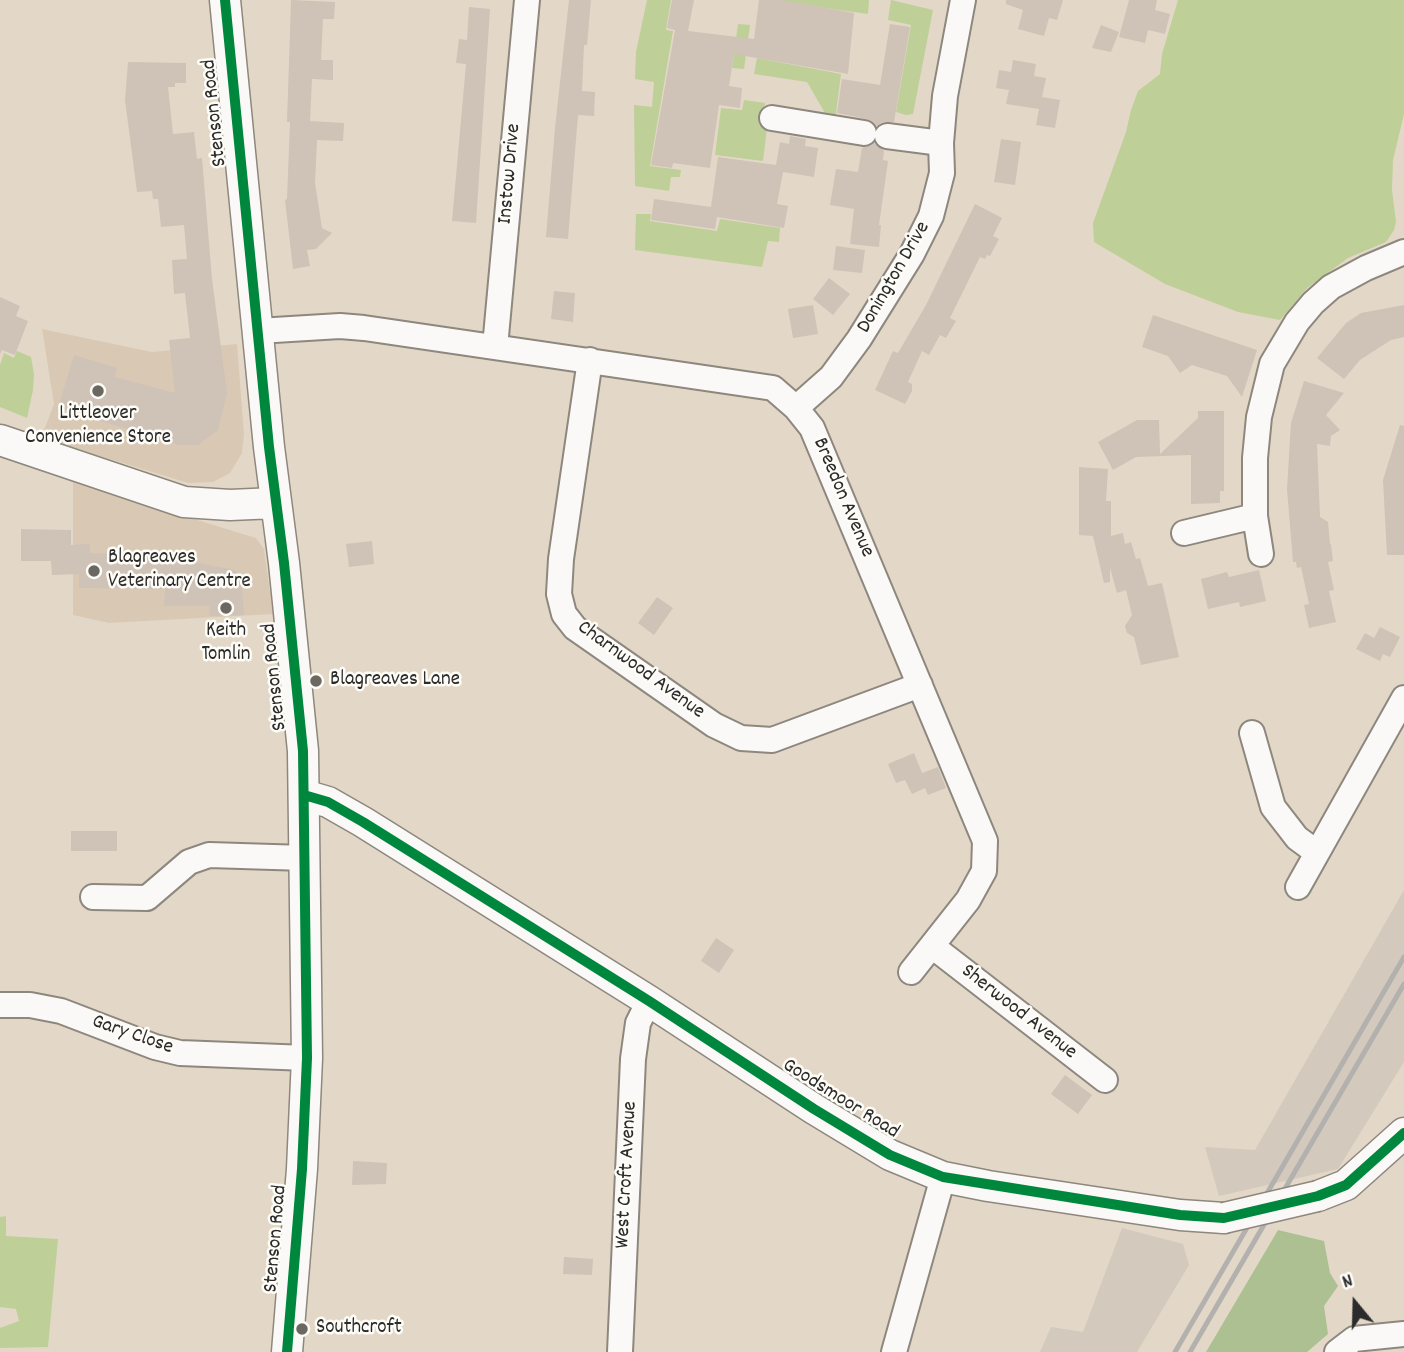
<!DOCTYPE html>
<style>
body{margin:0}
#map{position:relative;width:1404px;height:1352px;overflow:hidden;background:#e3d8c7;font-family:Dekko,sans-serif}
canvas{display:block}
.north{position:absolute;left:1320px;top:1268px;width:70px;height:70px;-webkit-text-stroke:5px #fdfcf7;paint-order:stroke;rotate:341deg;font-size:19px;font-weight:700;line-height:28px;text-align:center;color:#2b2b2b}
.north::after{content:'';display:block;margin:auto;width:24px;height:32px;background:#2b2b2b;clip-path:polygon(50% 0,100% 100%,50% 72%,0 100%)}
</style>
<div id="map">
<canvas width="1404" height="1352"></canvas>
<div class="north">N</div>
</div>
<script>
const c = document.querySelector('canvas').getContext('2d');
c.lineJoin = 'round';
function fillPath(path, color) { c.fillStyle = color; c.fill(path, 'evenodd'); }
const poly = rows => new Path2D(rows.map(r => 'M' + r).join(''));
function strokePath(path, color, width, dash) { c.strokeStyle = color; c.lineWidth = width; c.lineCap = dash ? 'butt' : 'round'; c.setLineDash(dash || []); c.stroke(path); }
function write(font, color, halo, rows, align = 'center') {
  c.font = font + ' Dekko,sans-serif'; c.lineWidth = 5; c.setLineDash([]); c.textBaseline = 'middle'; c.strokeStyle = halo; c.fillStyle = color; for (const [text, x, y, turn = 0] of rows) {
    c.save(); c.translate(x, y); c.rotate((+turn || 0) * Math.PI / 180); c.textAlign = isNaN(turn) ? turn : align; if (halo) c.strokeText(text, 0, 0); c.fillText(text, 0, 0); c.restore();
  }
}
const built = poly([
 [42,329,152,352,237,344,244,434,242,453,230,473,213,482,188,483,41,438,54,404],
 [73,482,256,538,264,549,273,614,109,623,73,615]
]);
const industrial = poly([
 [1404,890,1404,1062,1338,1169,1219,1196,1205,1147,1255,1150],
 [1122,1228,1183,1244,1189,1265,1137,1352,1040,1352,1051,1327,1083,1332]
]);
const green = poly([
 [647,0,671,0,666,30,673,31,650,166,681,170,680,177,671,177,669,191,635,186,634,105,652,107,654,82,635,79,636,52],
 [784,0,869,0,868,14,784,2],
 [891,0,933,10,913,114,906,115,896,112,911,25,888,20],
 [1178,0,1404,0,1404,114,1393,160,1392,190,1396,222,1394,230,1386,242,1348,258,1307,288,1280,320,1238,312,1165,284,1094,242,1093,223,1126,132,1131,110,1138,91,1160,74,1162,54],
 [738,24,750,25,744,69,732,68],
 [757,58,841,74,835,121,829,120,807,82,754,74],
 [744,100,765,103,762,126,767,128,763,161,715,155,721,108,742,110],
 [636,214,651,214,650,221,717,231,720,219,780,228,779,242,768,241,762,267,635,250],
 [17,351,31,357,34,374,33,390,27,418,0,407,0,365,4,353,14,358],
 [6,1216,6,1236,58,1239,48,1347,0,1348,0,1328,19,1321,16,1309,0,1307,0,1217]
]);
const forest = poly([
 [1278,1230,1324,1241,1330,1273,1338,1286,1324,1306,1328,1334,1307,1352,1206,1352]
]);
const building = poly([
 [291,0,335,2,334,19,323,19,321,60,333,60,333,80,312,79,310,121,344,123,343,141,317,140,315,183,322,228,332,233,316,249,307,250,310,266,293,269,285,200,287,199,290,122,287,122],
 [569,0,591,0,587,45,584,45,582,91,595,92,594,116,578,115,568,239,546,237,555,128],
 [672,0,694,0,688,31,754,39,759,0,782,0,854,13,848,74,734,54,729,86,742,88,740,108,719,105,710,168,673,163,672,168,651,165,675,30,667,28],
 [1006,0,1063,0,1057,20,1049,18,1044,36,1018,29,1023,10,1006,4],
 [1129,0,1157,0,1155,10,1170,14,1165,34,1148,30,1145,43,1119,37],
 [469,7,490,9,476,223,452,221,466,64,456,63,459,39,467,40],
 [890,24,910,27,894,122,882,122,877,126,867,119,837,113,842,79,880,85],
 [1101,25,1119,32,1111,52,1092,48],
 [1013,60,1036,64,1034,76,1046,78,1042,97,1060,100,1055,128,1036,125,1039,109,1006,104,1009,90,996,88,999,70,1011,72],
 [128,62,186,63,186,83,175,83,175,87,168,87,173,134,194,132,197,159,202,158,212,279,227,393,218,430,198,445,179,445,58,408,74,355,117,368,115,377,175,393,169,340,190,338,185,293,174,294,172,260,187,259,184,225,161,227,158,199,153,199,152,191,137,192,125,100],
 [790,136,806,139,805,146,818,148,814,177,783,172,777,204,788,206,784,228,717,217,715,229,651,220,654,199,711,207,718,157,776,165,780,142,789,144],
 [1001,139,1021,142,1015,185,994,182],
 [874,143,884,151,883,160,888,161,879,225,881,225,879,247,850,244,854,209,830,205,836,169,858,172,862,148],
 [975,204,1002,218,993,236,999,239,990,256,987,255,985,259,980,257,950,318,956,321,946,338,940,335,929,355,922,351,908,382,912,384,912,391,905,404,875,390,893,351,898,353,926,305],
 [836,246,865,250,862,273,833,270],
 [829,278,850,294,833,315,813,299],
 [554,291,575,293,573,322,551,319],
 [0,297,20,306,16,316,28,321,15,355,2,350,0,354],
 [813,305,818,334,793,338,788,309],
 [1404,305,1404,337,1391,340,1360,360,1344,379,1317,358,1346,323,1361,313],
 [1153,315,1257,350,1242,397,1227,376,1192,365,1180,373,1168,356,1142,347],
 [1304,381,1344,393,1326,415,1340,430,1331,436,1330,446,1317,444,1320,517,1328,522,1330,544,1331,544,1333,561,1328,562,1334,590,1329,591,1336,622,1309,628,1304,605,1309,604,1301,567,1297,568,1296,562,1293,562,1287,489,1291,423],
 [1198,411,1224,411,1224,491,1220,491,1220,503,1191,504,1191,455,1136,457,1113,470,1098,442,1137,420,1159,420,1160,454,1198,418],
 [1400,425,1404,426,1404,555,1387,555,1383,480],
 [1079,467,1108,469,1106,501,1111,501,1111,536,1123,533,1125,544,1131,542,1136,559,1140,558,1148,586,1162,583,1179,657,1141,665,1134,637,1127,633,1125,626,1132,615,1126,590,1117,593,1110,568,1110,582,1104,583,1093,536,1079,535],
 [21,529,71,530,71,545,90,544,90,553,164,556,235,570,241,578,244,615,210,616,209,606,164,606,165,589,79,588,79,574,52,575,51,561,21,561],
 [372,541,374,564,349,567,346,544],
 [1259,570,1266,601,1240,607,1239,602,1208,609,1201,579,1227,572,1229,577],
 [657,597,673,608,654,635,638,623],
 [1380,627,1400,637,1390,657,1383,654,1380,661,1356,649,1365,633,1374,638],
 [914,753,922,773,938,767,946,788,928,795,925,788,912,794,905,780,896,783,888,764],
 [71,831,117,831,117,851,71,851],
 [716,938,734,950,719,973,701,961],
 [1065,1075,1092,1095,1078,1114,1051,1094],
 [353,1161,387,1163,386,1184,352,1185],
 [564,1257,593,1259,592,1275,563,1274]
]);
const minor = poly([
 [772,118,864,133],
 [887,136,941,143],
 [258,331,340,326,364,328,773,388,796,408,812,428,985,841,984,871,968,900,911,972],
 [495,347,527,0],
 [590,360,561,559,559,594,564,614,575,628,714,725,741,738,772,740,920,685],
 [796,408,831,377,859,339,912,254,931,216,942,173,941,143,945,96,963,0],
 [1184,533,1255,516],
 [1261,554,1255,516,1255,458,1259,417,1272,364,1297,322,1313,303,1331,287,1366,268,1404,252],
 [1252,733,1273,807,1297,838,1316,852],
 [1298,887,1404,698],
 [93,897,147,898,189,862,209,855,305,858],
 [932,946,1105,1080],
 [0,1005,30,1005,61,1011,155,1047,180,1053,307,1058],
 [620,1352,633,1059,638,1023,649,1001],
 [894,1352,943,1177],
 [1337,1352,1354,1339,1404,1334]
]);
const tertiary = poly([
 [225,0,269,447,284,563,303,751,307,1058,302,1169,287,1352],
 [0,440,184,502,230,505,275,503],
 [304,795,328,802,363,822,649,1001,814,1109,890,1155,943,1177,988,1186,1180,1215,1224,1218],
 [1318,1196,1346,1185,1404,1133]
]);
const rail = poly([
 [1175,1352,1404,957],
 [1190,1352,1404,984]
]);
const tertiaryBridge = poly([
 [1224,1218,1318,1196]
]);
const cycleway = poly([
 [225,0,269,447,284,563,303,751,307,1058,302,1169,287,1352],
 [304,795,328,802,363,822,649,1001,814,1109,890,1155,943,1177,1180,1215,1224,1218,1318,1196,1346,1185,1404,1133]
]);
const markers = [
 [98,391,7,"#6b6862"],
 [94,571,7,"#6b6862"],
 [226,608,7,"#6b6862"],
 [316,681,7,"#6b6862"],
 [302,1329,7,"#6b6862"]
];
const streetNames = [
 ["Stenson Road",216,113,-96],
 ["Instow Drive",511,174,-85],
 ["Donington Drive",895,278,-60],
 ["Breedon Avenue",842,498,67],
 ["Charnwood Avenue",640,671,36],
 ["Stenson Road",276,677,-96],
 ["Sherwood Avenue",1018,1013,38],
 ["Gary Close",132,1036,19],
 ["Goodsmoor Road",840,1100,32],
 ["West Croft Avenue",628,1175,-87],
 ["Stenson Road",277,1239,-85]
];
const poiNames = [
 ["Littleover",98,415,"center"],
 ["Convenience Store",98,439,"center"],
 ["Blagreaves",108,559],
 ["Veterinary Centre",108,583],
 ["Keith",226,632,"center"],
 ["Tomlin",226,656,"center"],
 ["Blagreaves Lane",330,681],
 ["Southcroft",316,1329]
];
fillPath(built, '#d9c9b4');
fillPath(industrial, '#d3c9bc');
fillPath(green, '#bfcf98');
fillPath(forest, '#adc091');
fillPath(building, '#cfc2b7');
strokePath(minor, '#8d877e', 28);
strokePath(tertiary, '#8d877e', 33);
strokePath(minor, '#fbf9f7', 24);
strokePath(tertiary, '#fbf9f7', 30);
strokePath(rail, '#b3b1ae', 5);
strokePath(tertiaryBridge, '#8d877e', 33, []);
strokePath(tertiaryBridge, '#fbf9f7', 30);
strokePath(cycleway, '#00873e', 10);
for (const [x, y, r, color] of markers) { const dot = new Path2D(); dot.arc(x, y, r, 0, 2 * Math.PI); c.fillStyle = color; c.fill(dot); strokePath(dot, '#fdfcf7', 2.5); }
write('21px', '#2b2b2b', '#fdfcf7', streetNames);
write('21px', '#2b2b2b', '#fdfcf7', poiNames, 'left');
</script>
